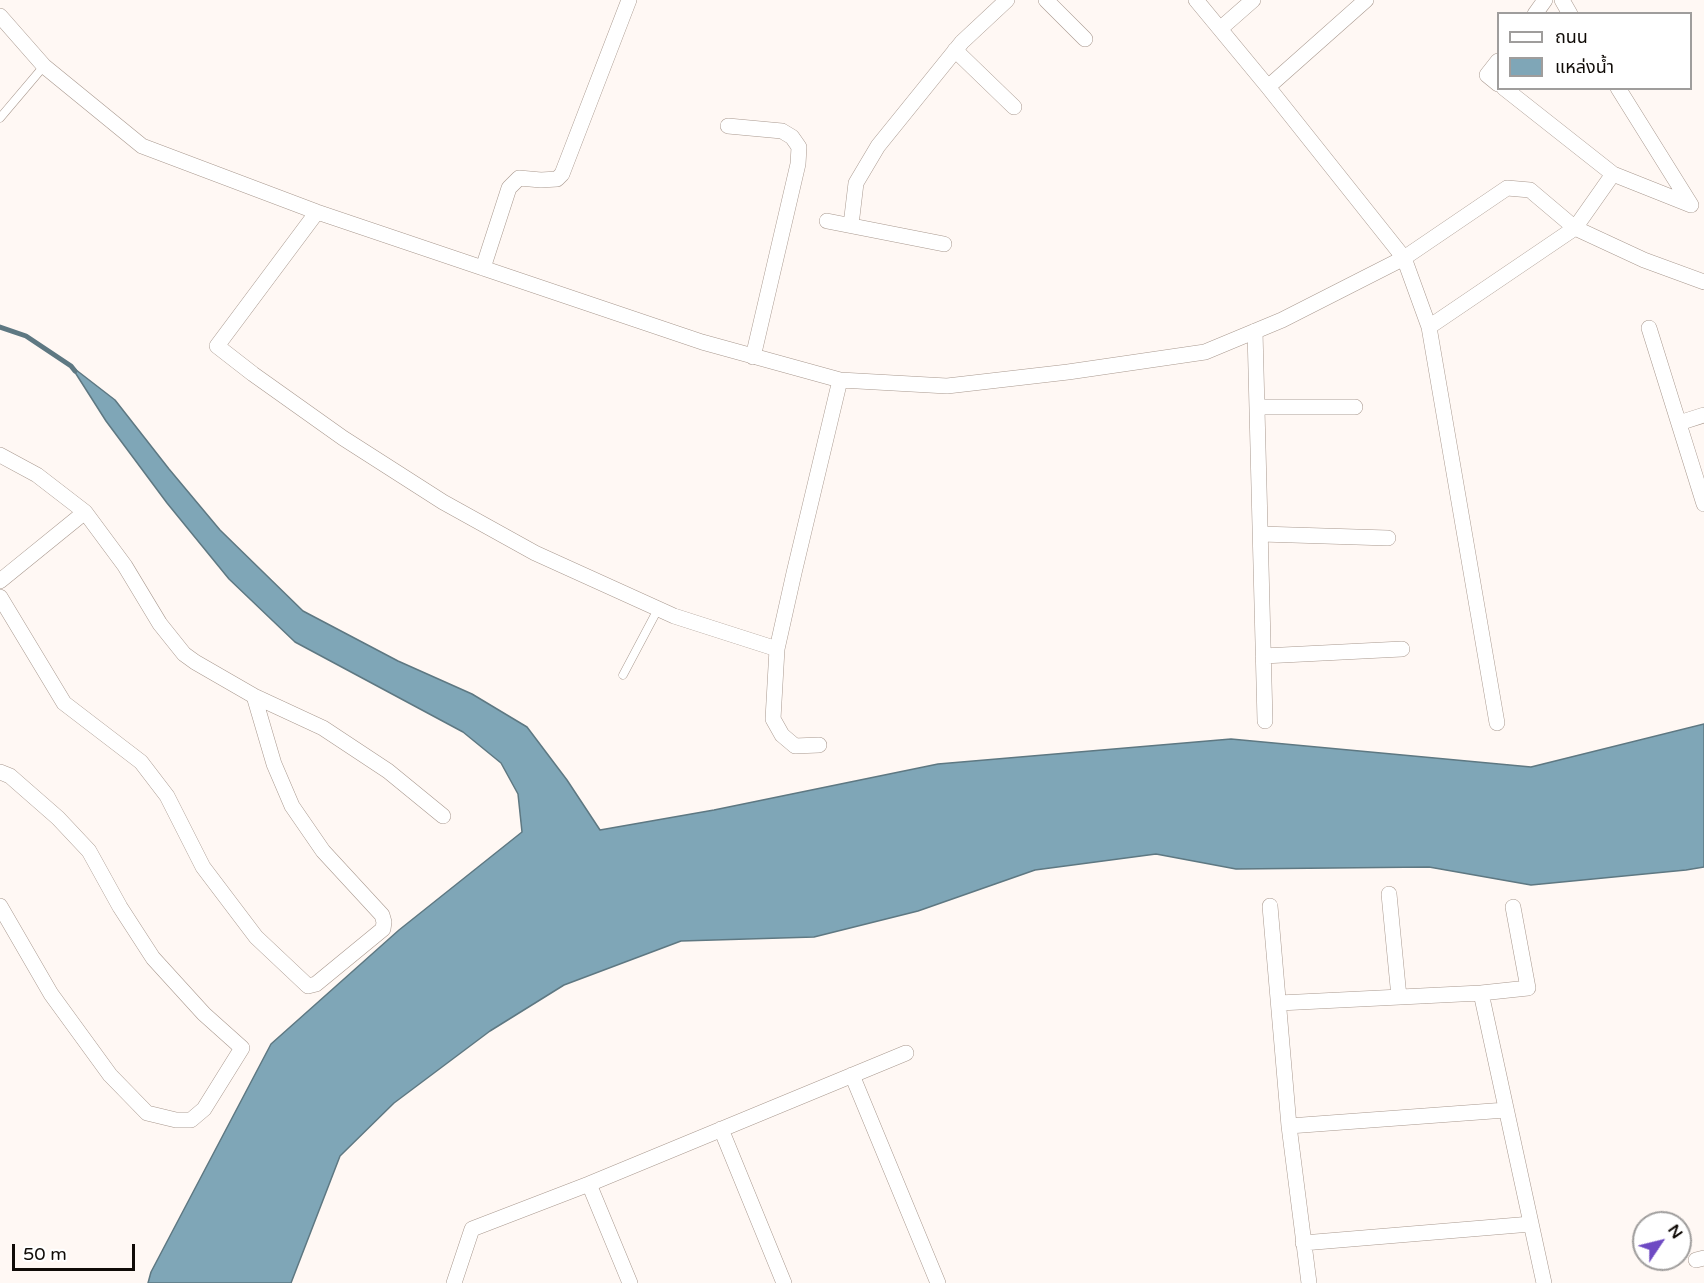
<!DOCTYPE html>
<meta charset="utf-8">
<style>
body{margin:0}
#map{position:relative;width:1704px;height:1283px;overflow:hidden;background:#fff8f4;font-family:"Varela Round","Noto Sans Thai",sans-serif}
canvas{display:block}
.legend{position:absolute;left:1497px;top:12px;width:195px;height:78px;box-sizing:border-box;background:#fff;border:2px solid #9f9d9c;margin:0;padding:8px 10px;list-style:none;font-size:18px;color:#100b07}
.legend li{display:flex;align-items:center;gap:12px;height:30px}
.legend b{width:30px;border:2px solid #9f9d9c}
.north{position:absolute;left:1632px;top:1211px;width:60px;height:60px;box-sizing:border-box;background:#fff;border:2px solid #9f9d9c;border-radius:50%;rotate:55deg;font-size:16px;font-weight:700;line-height:24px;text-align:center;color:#100b07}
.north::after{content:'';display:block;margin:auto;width:21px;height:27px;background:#6e4ac3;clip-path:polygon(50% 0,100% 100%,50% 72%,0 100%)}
.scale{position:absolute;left:12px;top:1244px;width:123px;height:27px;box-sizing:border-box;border:3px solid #100b07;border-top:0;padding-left:8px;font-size:18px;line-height:21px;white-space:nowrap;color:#100b07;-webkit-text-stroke:4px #fff;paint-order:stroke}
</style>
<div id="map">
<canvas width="1704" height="1283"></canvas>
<ul class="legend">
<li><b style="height:8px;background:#fff"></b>ถนน</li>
<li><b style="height:16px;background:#7fa6b7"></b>แหล่งน้ำ</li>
</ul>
<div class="north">N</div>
<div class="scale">50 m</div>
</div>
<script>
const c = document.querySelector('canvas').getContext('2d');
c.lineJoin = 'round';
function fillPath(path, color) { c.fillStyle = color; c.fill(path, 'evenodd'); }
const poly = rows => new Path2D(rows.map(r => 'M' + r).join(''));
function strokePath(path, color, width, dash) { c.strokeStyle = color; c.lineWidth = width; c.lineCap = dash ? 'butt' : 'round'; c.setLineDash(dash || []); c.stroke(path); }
const water = poly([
 [71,366,115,400,169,469,220,530,303,611,398,661,472,694,527,727,567,780,600,830,714,810,938,764,1231,739,1531,767,1704,724,1704,867,1686,870,1531,885,1429,867,1236,869,1156,854,1035,870,918,911,814,937,681,941,564,985,490,1031,394,1103,340,1156,291,1283,148,1283,151,1272,271,1044,399,930,522,832,518,794,501,763,463,732,295,642,229,579,167,503,106,421,71,366]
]);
const stream = poly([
 [0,327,26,336,71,366,75,371]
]);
const service = poly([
 [0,118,44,66],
 [623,675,658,609]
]);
const minor = poly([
 [1046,0,1085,39],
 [1196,0,1268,87,1404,258,1429,327,1497,723],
 [1562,0,1570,14],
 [1535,14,1545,0],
 [0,16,44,66,142,146,317,212,702,342,840,380,947,386,1068,372,1205,352,1282,320,1404,258,1507,188,1530,190,1575,228,1644,260,1704,282],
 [1220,29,1253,0],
 [955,50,1014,107],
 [1498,61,1487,75,1498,84],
 [1268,87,1366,0],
 [1504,88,1613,174,1691,205,1618,88],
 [728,126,782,131,792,137,799,147,798,164,753,357],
 [317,212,217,346,253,374,343,438,443,502,535,553,674,616,777,649,773,719,782,735,795,746,819,745],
 [827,221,944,244],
 [851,225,856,183,878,146,962,42,1007,0],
 [483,268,509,188,519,178,541,180,557,179,562,174,629,0],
 [1429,327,1575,228,1613,174],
 [1649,328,1704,504],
 [1255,331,1265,721],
 [1257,407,1355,407],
 [1679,423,1704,415],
 [0,455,37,475,85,512,125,566,160,624,184,654,195,662,254,696,323,728,388,771,443,816],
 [1261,534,1388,538],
 [0,581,85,512],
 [0,597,64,703,141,762,167,796,203,867,256,937,308,986,316,984,383,929,384,922,382,915,323,851,292,806,274,764,254,696],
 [777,649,794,573,840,380],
 [1263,656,1402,649],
 [0,772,10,776,58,818,89,851,120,907,153,958,204,1014,242,1048,204,1109,191,1120,176,1120,147,1113,110,1075,51,994,0,906],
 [1389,894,1399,997],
 [1270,906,1289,1126,1309,1283],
 [1481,993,1544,1283],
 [1279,1003,1481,993,1528,988,1513,907],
 [852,1075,938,1283],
 [1289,1126,1506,1110],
 [721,1129,784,1283],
 [589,1184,630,1283],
 [1303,1243,1531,1224],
 [1696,1260,1704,1258],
 [454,1283,472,1229,589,1184,906,1053]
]);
fillPath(water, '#7fa6b7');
strokePath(water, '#5e7882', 1.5);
strokePath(stream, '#5e7882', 5);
strokePath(service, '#a9998f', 9);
strokePath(minor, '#a9998f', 16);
strokePath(service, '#fff', 8);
strokePath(minor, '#fff', 15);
</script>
